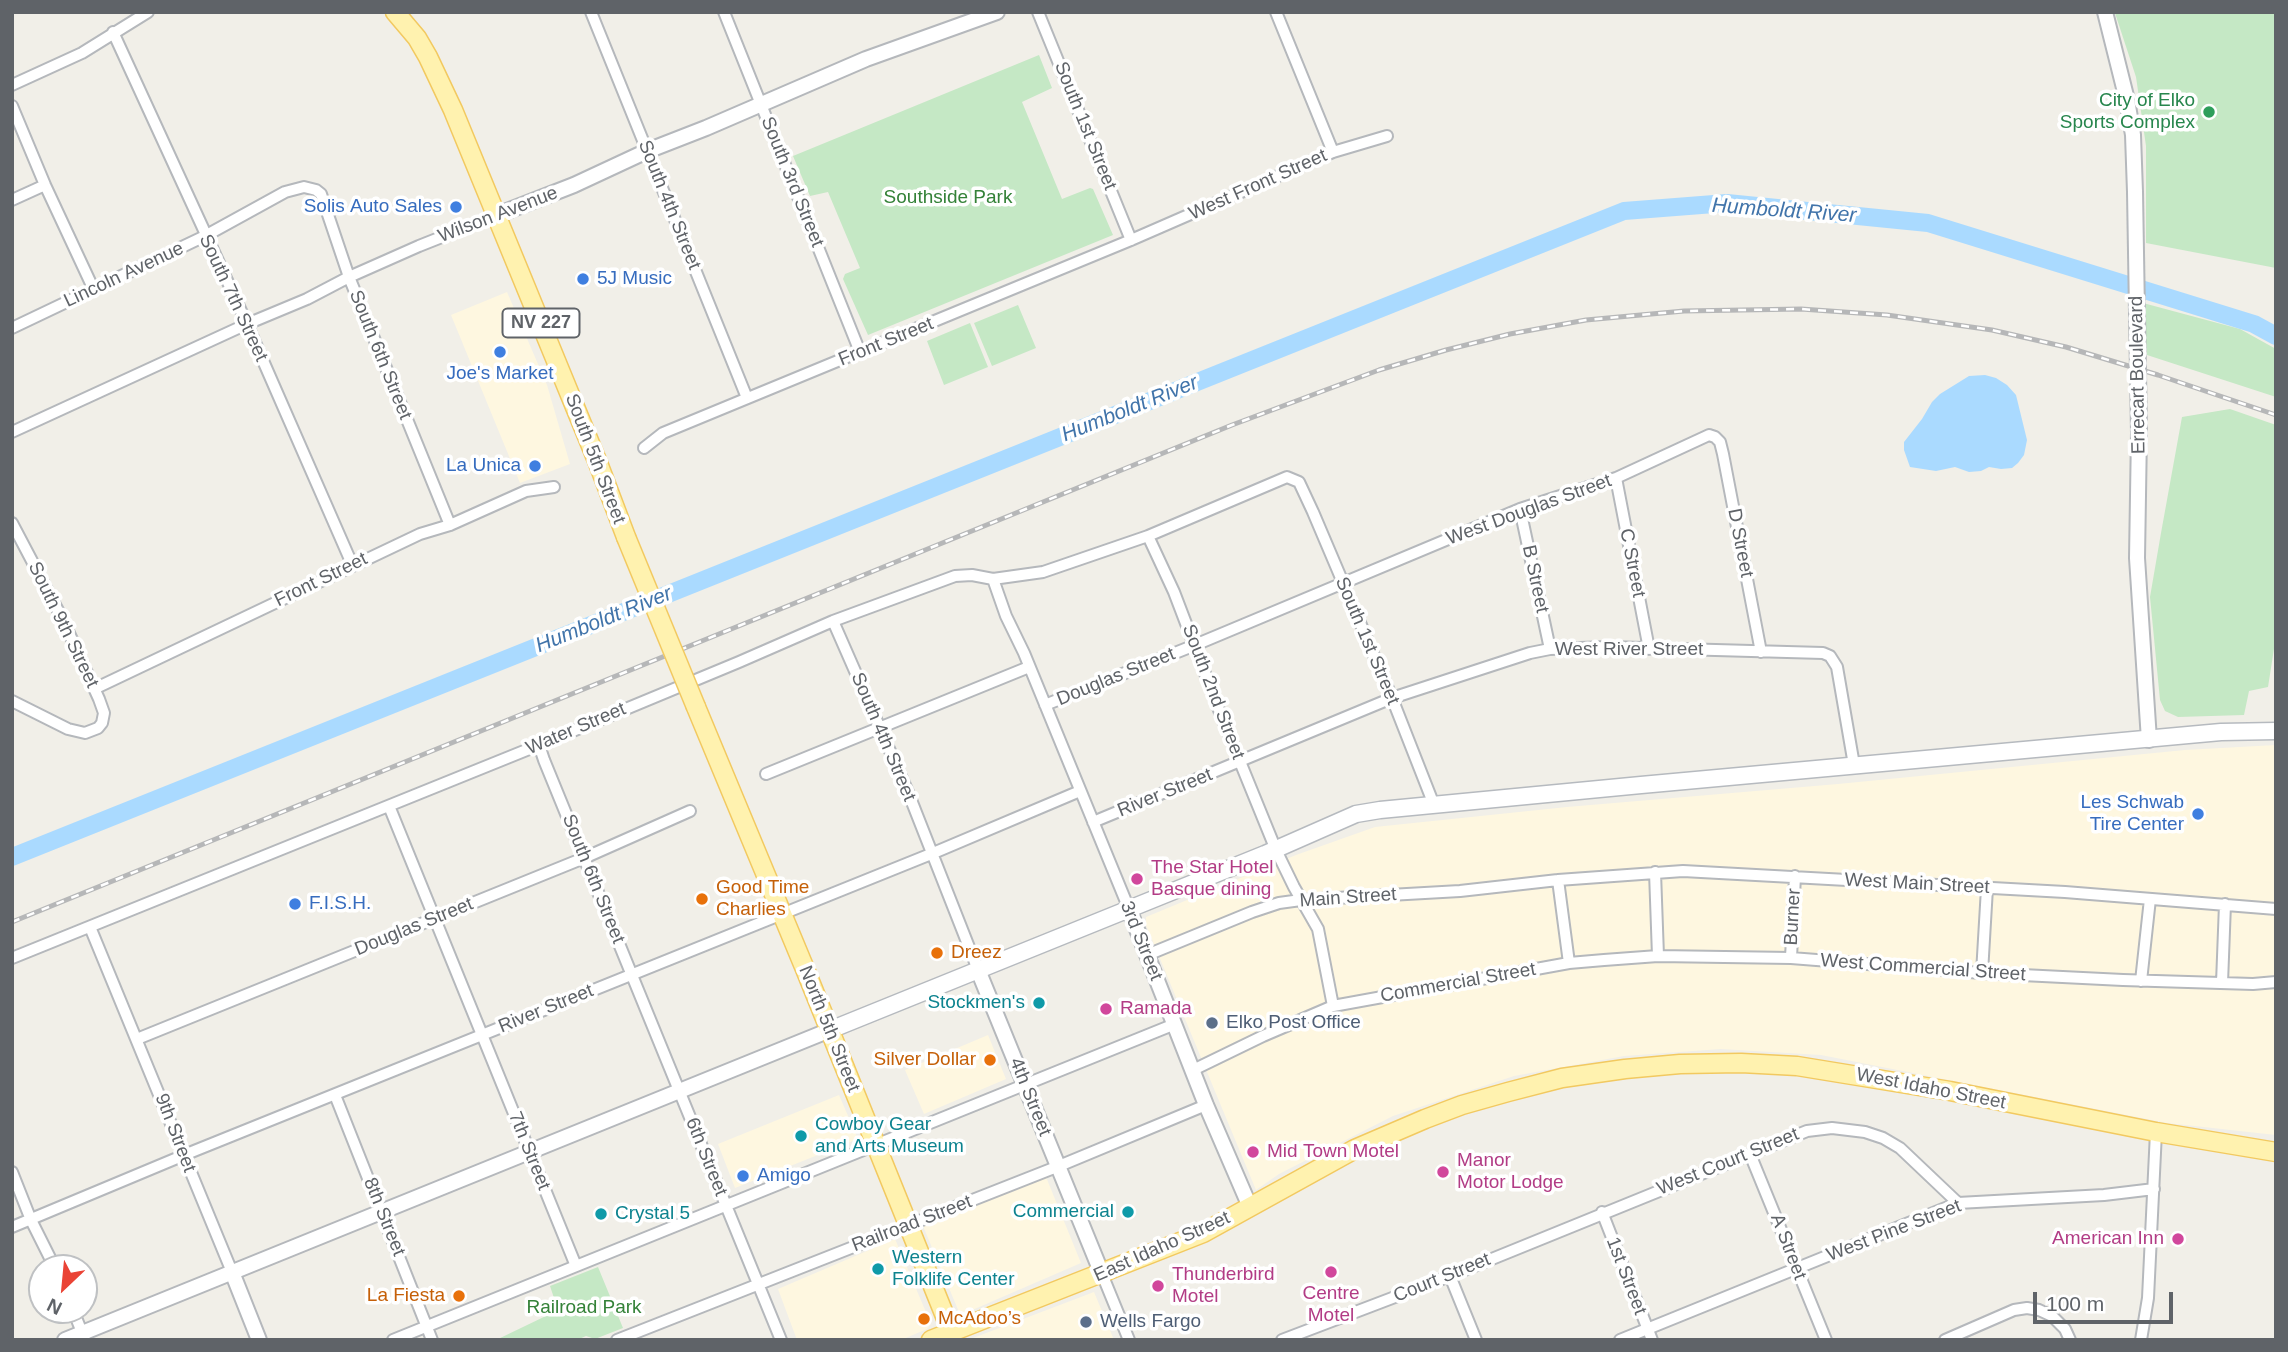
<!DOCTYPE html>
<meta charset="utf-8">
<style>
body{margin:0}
#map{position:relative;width:2288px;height:1352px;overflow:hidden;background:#f1efe8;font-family:Helvetica,sans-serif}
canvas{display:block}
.frame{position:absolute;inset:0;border:14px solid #5f6368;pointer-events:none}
.north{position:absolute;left:28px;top:1254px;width:70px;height:70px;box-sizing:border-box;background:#fff;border:2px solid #bfc1c3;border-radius:50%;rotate:206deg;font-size:19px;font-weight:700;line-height:28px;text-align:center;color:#5f6368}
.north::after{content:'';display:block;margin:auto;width:24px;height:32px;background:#ea4335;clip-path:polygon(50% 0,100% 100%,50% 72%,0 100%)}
.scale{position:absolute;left:2033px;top:1292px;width:140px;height:32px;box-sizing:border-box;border:4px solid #5f6368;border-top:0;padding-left:9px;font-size:21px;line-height:24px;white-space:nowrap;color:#5f6368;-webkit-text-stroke:5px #fff;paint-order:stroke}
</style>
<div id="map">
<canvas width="2288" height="1352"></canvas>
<div class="frame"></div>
<div class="north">N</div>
<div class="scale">100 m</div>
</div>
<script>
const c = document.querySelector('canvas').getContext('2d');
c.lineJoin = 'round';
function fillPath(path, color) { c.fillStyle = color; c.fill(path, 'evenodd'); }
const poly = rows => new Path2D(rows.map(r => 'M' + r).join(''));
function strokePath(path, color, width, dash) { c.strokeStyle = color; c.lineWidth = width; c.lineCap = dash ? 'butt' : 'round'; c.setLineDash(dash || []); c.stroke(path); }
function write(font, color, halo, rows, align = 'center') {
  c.font = font + ' Helvetica,sans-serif'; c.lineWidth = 7; c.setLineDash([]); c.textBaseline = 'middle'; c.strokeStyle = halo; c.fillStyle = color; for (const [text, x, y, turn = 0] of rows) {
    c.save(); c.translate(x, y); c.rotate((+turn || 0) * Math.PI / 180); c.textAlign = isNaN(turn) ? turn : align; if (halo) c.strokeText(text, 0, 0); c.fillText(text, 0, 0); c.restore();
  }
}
const commercial = poly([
 [507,292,547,385,570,464,520,483,451,315],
 [2276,745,2276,1135,2167,1123,1821,1055,1721,1049,1624,1056,1514,1076,1393,1116,1279,1174,1256,1190,1146,925,1146,917,1296,855,1375,827,1567,807,1838,784,2185,750],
 [988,1035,1006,1079,924,1114,905,1070],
 [839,1095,858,1139,735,1188,718,1144],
 [1046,1177,1081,1263,963,1314,959,1312,923,1226],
 [895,1239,931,1324,927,1329,901,1340,797,1340,778,1289],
 [1094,1292,1114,1340,972,1340,973,1338]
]);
const green = poly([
 [2276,12,2276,268,2146,243,2146,146,2136,77,2115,13],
 [1039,55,1052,88,1022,102,1062,199,1090,188,1093,189,1113,235,868,335,843,279,845,274,860,268,828,192,810,196,793,156],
 [2143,303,2240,329,2276,349,2276,397,2147,355],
 [1018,305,1036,348,992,366,974,323],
 [970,323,988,367,944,385,927,341],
 [2230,409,2276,425,2276,636,2268,687,2249,691,2244,715,2178,717,2165,711,2160,700,2150,597,2161,533,2182,417],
 [598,1267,623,1328,595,1339,586,1336,577,1340,496,1340,550,1314,556,1304,550,1286]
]);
const water = poly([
 [1985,375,1996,378,2007,385,2016,395,2027,440,2024,455,2018,463,2012,468,2001,469,1989,467,1981,471,1969,472,1955,467,1936,471,1910,467,1904,450,1904,442,1922,419,1932,402,1940,394,1969,376]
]);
const river = poly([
 [12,857,1624,211,1727,203,1928,223,2254,324,2276,336]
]);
const minor = poly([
 [591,12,747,398],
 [724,12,860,352],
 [1038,12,1131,240],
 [1276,12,1333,152],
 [113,32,247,324,352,564],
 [12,85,82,53,148,12],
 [12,106,45,185,93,288],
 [12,200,45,185],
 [12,328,205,236,285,192,304,187,316,190,321,194,349,277,450,525],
 [12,432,247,324,307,299,349,277,419,246,497,215],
 [644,448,663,433,1131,240,1333,152,1387,136],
 [1616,478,1649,649],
 [1520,509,1550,649],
 [12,523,63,620,99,699,104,713,102,723,98,728,85,733,68,729,12,701],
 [1148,536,1174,592,1219,710,1276,850,1294,887,1318,929,1333,1006],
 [993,579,1006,616,1024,653,1129,909],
 [833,621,908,792,978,970],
 [94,689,420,534,450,525,526,491,554,487],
 [1045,705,1195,645,1520,509,1616,478,1709,435,1715,437,1720,442,1723,454,1761,652],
 [539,745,544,760,781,1340],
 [766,774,1029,667],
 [389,806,576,1266],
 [1093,822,1392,698,1530,653,1550,649,1608,647,1823,653,1830,656,1837,667,1854,765],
 [1655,872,1658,956],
 [1558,880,1569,963],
 [90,927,232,1272],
 [1147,955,1252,912,1279,903,1301,900,1460,891,1558,880,1683,871,2065,892,2276,909],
 [12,958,539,745,739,662,833,621,955,576,972,575,993,579,1043,572,1148,536,1287,477,1299,482,1313,512,1392,698,1434,805],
 [1791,958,1795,876],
 [1982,973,1987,888],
 [2141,981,2150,899],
 [2222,983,2225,904],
 [137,1039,584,858,690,811],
 [1193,1070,1263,1036,1333,1006,1569,963,1604,960,1658,956,1791,958,1982,973,2123,980,2253,984,2276,982],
 [335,1095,432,1340],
 [1750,1154,1826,1340],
 [12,1172,31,1220,55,1268],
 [1602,1212,1652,1340],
 [12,1227,194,1151,931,854,1080,791],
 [1102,1274,1129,1340],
 [1450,1276,1476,1340],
 [73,1310,85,1340],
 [393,1340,1175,1024],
 [617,1340,1059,1166,1206,1105],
 [1282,1340,1450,1276,1807,1131,1832,1128,1865,1132,1883,1138,1900,1148,1958,1203],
 [1620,1340,1958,1203,2104,1195,2154,1189],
 [1945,1340,2014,1310,2027,1308,2039,1310,2052,1316,2065,1329,2070,1340],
 [2141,1340,2148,1298,2156,1132]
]);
const tertiary = poly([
 [2105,12,2127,100,2133,135,2135,192],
 [497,215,574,185,647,151,706,128,866,59,997,12],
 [2139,433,2137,558,2149,740],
 [1129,909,1206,1105,1250,1207],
 [978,970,1102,1274],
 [232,1272,259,1340],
 [65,1340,830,1030]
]);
const secondary = poly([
 [830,1030,1265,854,1356,814,1380,810,1641,785,2221,732,2276,731]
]);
const primary = poly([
 [395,12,417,38,428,57,453,110,598,463,626,537],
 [696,707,805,969,951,1331],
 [931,1340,1203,1233,1355,1149,1425,1119,1462,1105,1508,1092,1562,1078,1625,1069,1680,1064,1741,1063,1797,1066,1950,1091,2156,1132,2276,1152]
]);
const rail = poly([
 [12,922,1232,425,1379,370,1446,350,1510,334,1586,320,1684,311,1801,309,1887,315,1992,330,2066,347,2158,375,2276,415]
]);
const tertiaryBridge = poly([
 [2135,192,2139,433]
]);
const primaryBridge = poly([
 [626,537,696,707]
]);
const markers = [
 [2209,112,7,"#2e9e5b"],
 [456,207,7,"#3f7fe0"],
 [583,279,7,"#3f7fe0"],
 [500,352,7,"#3f7fe0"],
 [535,466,7,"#3f7fe0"],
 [2198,814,7,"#3f7fe0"],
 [1137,879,7,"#d1479c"],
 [702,899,7,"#e8710a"],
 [295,904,7,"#3f7fe0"],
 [937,953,7,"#e8710a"],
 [1039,1003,7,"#0f9aa8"],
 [1106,1009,7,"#d1479c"],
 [1212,1023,7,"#5c6f8a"],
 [990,1060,7,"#e8710a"],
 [801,1136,7,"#0f9aa8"],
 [1253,1152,7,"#d1479c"],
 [1443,1172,7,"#d1479c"],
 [743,1176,7,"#3f7fe0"],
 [1128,1212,7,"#0f9aa8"],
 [601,1214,7,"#0f9aa8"],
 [2178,1239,7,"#d1479c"],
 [878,1269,7,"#0f9aa8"],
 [1331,1272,7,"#d1479c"],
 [1158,1286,7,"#d1479c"],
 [459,1296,7,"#e8710a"],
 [924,1319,7,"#e8710a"],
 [1086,1322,7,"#5c6f8a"]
];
const shields = [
 [541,323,77]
];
const shieldNames = [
 ["NV 227",541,323]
];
const leisureNames = [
 ["City of Elko",2195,101],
 ["Sports Complex",2195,123]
];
const streetNames = [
 ["South 1st Street",1085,126,68],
 ["South 3rd Street",792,182,68],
 ["West Front Street",1258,185,-24],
 ["South 4th Street",669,205,68],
 ["Wilson Avenue",498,215,-21],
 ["Lincoln Avenue",124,275,-25],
 ["South 7th Street",233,298,65],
 ["Front Street",886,342,-22],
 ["South 6th Street",380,355,68],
 ["Errecart Boulevard",2138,375,-91],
 ["South 5th Street",595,459,69],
 ["West Douglas Street",1529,510,-20],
 ["D Street",1740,543,79],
 ["C Street",1632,563,79],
 ["B Street",1535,579,78],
 ["Front Street",321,580,-26],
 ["South 9th Street",63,625,64],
 ["South 1st Street",1367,641,67],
 ["West River Street",1629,650],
 ["Douglas Street",1116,677,-22],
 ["South 2nd Street",1213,692,69],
 ["Water Street",576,729,-23],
 ["South 4th Street",883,737,67],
 ["River Street",1165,793,-22],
 ["South 6th Street",593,879,68],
 ["West Main Street",1917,884,3],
 ["Main Street",1348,898,-4],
 ["Burner",1793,917,-87],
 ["Douglas Street",414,927,-22],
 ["3rd Street",1141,941,68],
 ["West Commercial Street",1923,968,4],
 ["Commercial Street",1458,983,-10],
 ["River Street",546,1009,-22],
 ["North 5th Street",829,1029,68],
 ["West Idaho Street",1931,1089,11],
 ["4th Street",1030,1097,68],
 ["9th Street",175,1133,69],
 ["7th Street",529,1151,68],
 ["6th Street",706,1157,68],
 ["West Court Street",1728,1162,-22],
 ["8th Street",384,1217,68],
 ["Railroad Street",912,1224,-21],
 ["West Pine Street",1894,1231,-21],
 ["East Idaho Street",1162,1247,-24],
 ["A Street",1788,1247,69],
 ["1st Street",1626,1276,69],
 ["Court Street",1442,1278,-22]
];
const parkNames = [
 ["Southside Park",948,198],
 ["Railroad Park",584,1308]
];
const shopNames = [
 ["Solis Auto Sales",442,207],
 ["5J Music",597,279,"left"],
 ["Joe's Market",500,374,"center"],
 ["La Unica",521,466],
 ["Les Schwab",2184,803],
 ["Tire Center",2184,825],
 ["F.I.S.H.",309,904,"left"],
 ["Amigo",757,1176,"left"]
];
const hotelNames = [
 ["The Star Hotel",1151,868],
 ["Basque dining",1151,890],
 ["Ramada",1120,1009],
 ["Mid Town Motel",1267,1152],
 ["Manor",1457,1161],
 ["Motor Lodge",1457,1183],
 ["American Inn",2164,1239,"right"],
 ["Thunderbird",1172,1275],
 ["Motel",1172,1297],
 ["Centre",1331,1294,"center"],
 ["Motel",1331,1316,"center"]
];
const foodNames = [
 ["Good Time",716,888],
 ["Charlies",716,910],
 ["Dreez",951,953],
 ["Silver Dollar",976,1060,"right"],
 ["La Fiesta",445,1296,"right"],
 ["McAdoo’s",938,1319]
];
const cultureNames = [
 ["Stockmen's",1025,1003,"right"],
 ["Cowboy Gear",815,1125],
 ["and Arts Museum",815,1147],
 ["Commercial",1114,1212,"right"],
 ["Crystal 5",615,1214],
 ["Western",892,1258],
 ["Folklife Center",892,1280]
];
const serviceNames = [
 ["Elko Post Office",1226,1023],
 ["Wells Fargo",1100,1322]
];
const waterNames = [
 ["Humboldt River",1784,211,4],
 ["Humboldt River",1130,409,-22],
 ["Humboldt River",604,620,-22]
];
fillPath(commercial, '#fef7e0');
fillPath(green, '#c5e8c5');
fillPath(water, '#aadaff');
strokePath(river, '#aadaff', 18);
strokePath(minor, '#b5b8bc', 14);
strokePath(tertiary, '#b5b8bc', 18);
strokePath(secondary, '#b6babf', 19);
strokePath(primary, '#f2c960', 21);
strokePath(minor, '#fff', 10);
strokePath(tertiary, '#fff', 14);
strokePath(secondary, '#fff', 16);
strokePath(primary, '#fff2af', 18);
strokePath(rail, '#b6b7b8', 5);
strokePath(rail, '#fff', 2.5, [8]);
strokePath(tertiaryBridge, '#b5b8bc', 18, []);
strokePath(primaryBridge, '#f2c960', 21, []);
strokePath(tertiaryBridge, '#fff', 14);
strokePath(primaryBridge, '#fff2af', 18);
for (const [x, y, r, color] of markers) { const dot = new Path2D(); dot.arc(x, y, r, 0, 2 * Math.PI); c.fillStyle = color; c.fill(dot); strokePath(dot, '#fff', 2.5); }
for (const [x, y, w] of shields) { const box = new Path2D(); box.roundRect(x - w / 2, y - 14.5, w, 29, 5); c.fillStyle = '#fff'; c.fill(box); strokePath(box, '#5f6368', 2); }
write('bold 18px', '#5f6368', null, shieldNames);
write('19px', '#27864d', '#fff', leisureNames, 'right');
write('19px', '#5f6368', '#fff', streetNames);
write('19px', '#348238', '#fff', parkNames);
write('19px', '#366cbe', '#fff', shopNames, 'right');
write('19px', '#b23c85', '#fff', hotelNames, 'left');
write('19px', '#c56008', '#fff', foodNames, 'left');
write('19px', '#0d838f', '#fff', cultureNames, 'left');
write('19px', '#4e5e75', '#fff', serviceNames, 'left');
write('italic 21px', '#4174aa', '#fff', waterNames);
</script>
